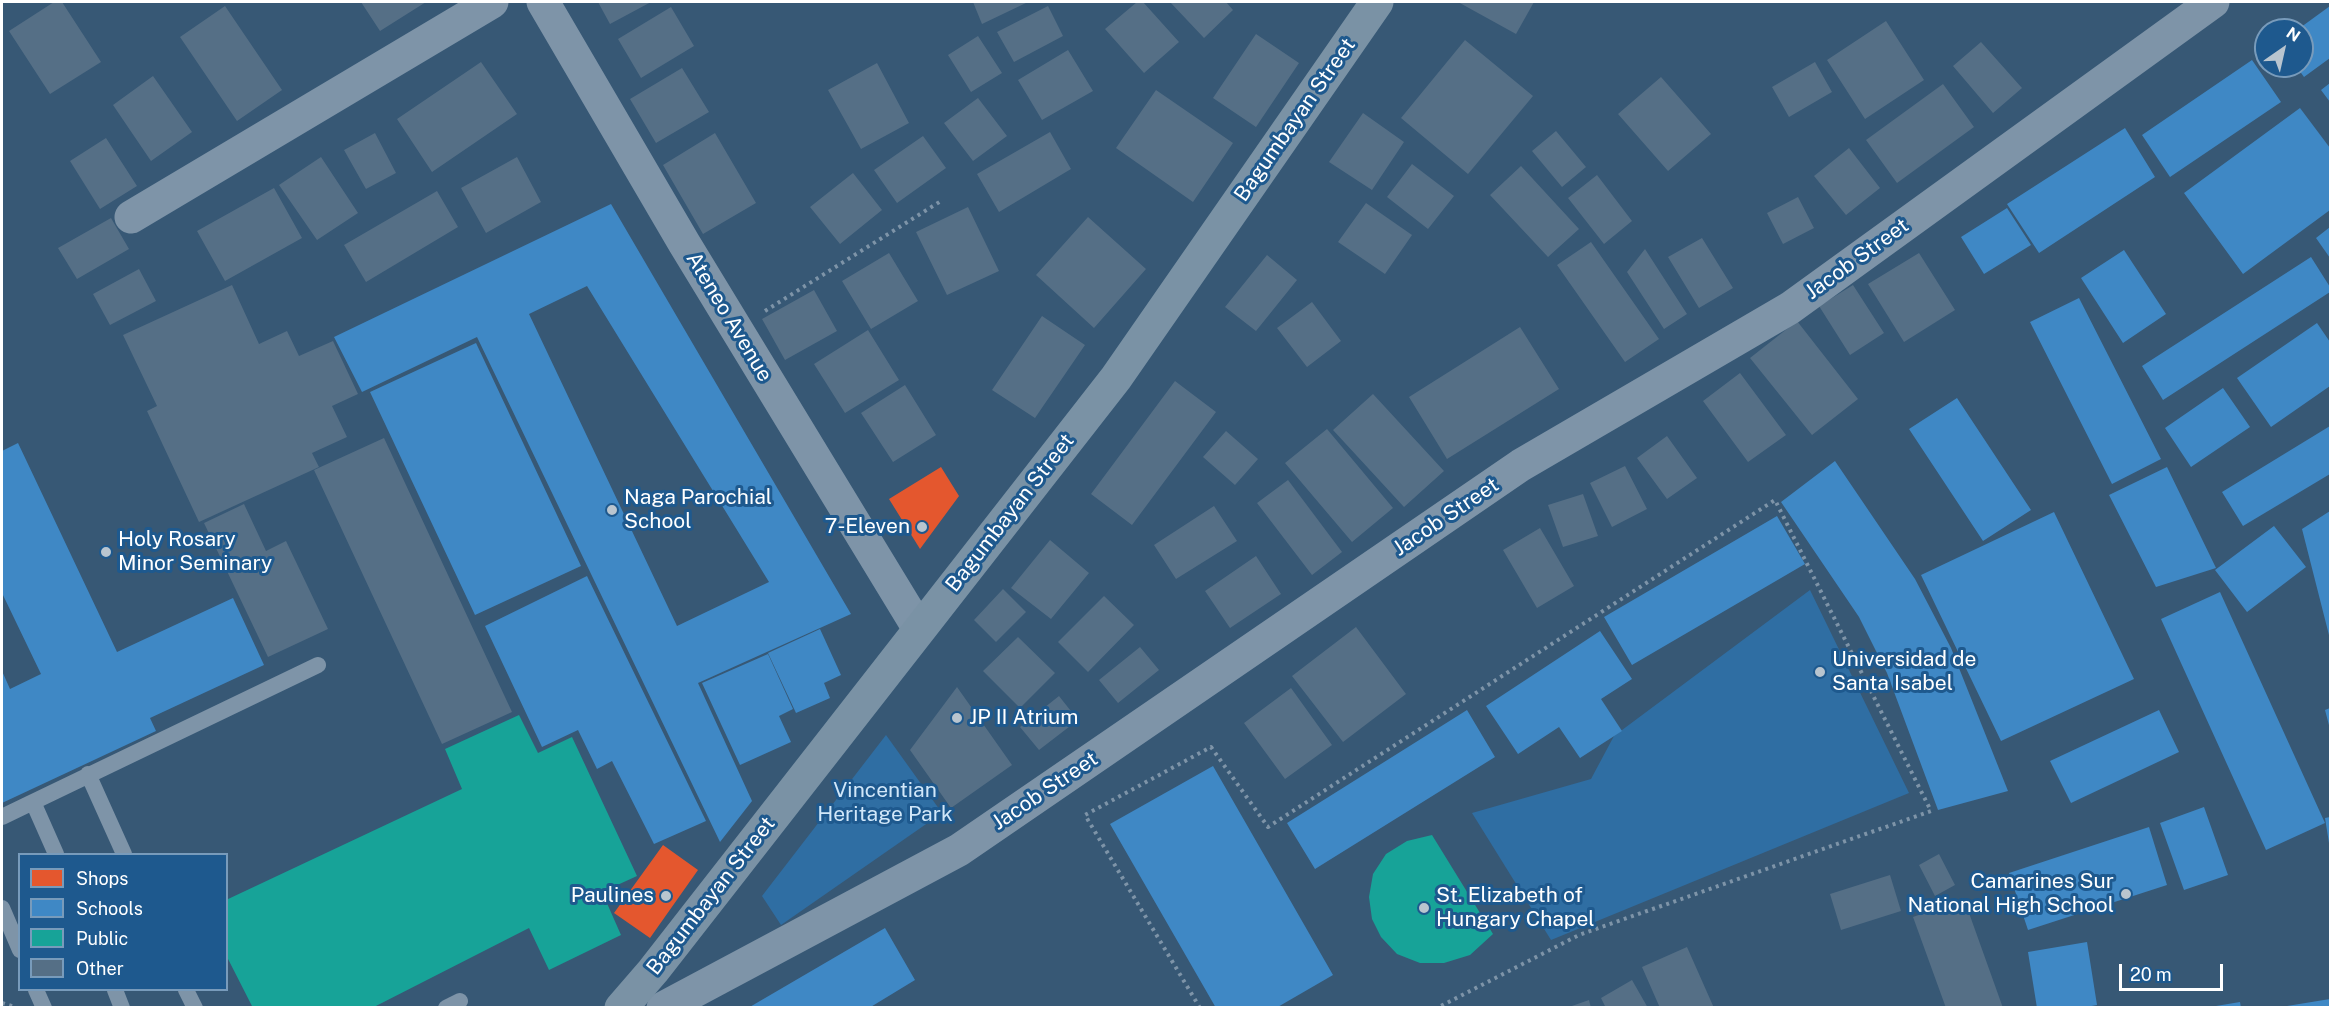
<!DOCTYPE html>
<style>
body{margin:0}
#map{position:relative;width:2332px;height:1009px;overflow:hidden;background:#375875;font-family:"Public Sans",sans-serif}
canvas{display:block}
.frame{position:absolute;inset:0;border:3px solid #fff;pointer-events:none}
.legend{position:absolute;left:18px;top:853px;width:210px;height:138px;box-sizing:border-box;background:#1e598e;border:2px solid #789bbb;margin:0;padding:8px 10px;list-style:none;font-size:18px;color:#fff}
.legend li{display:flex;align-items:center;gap:12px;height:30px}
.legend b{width:30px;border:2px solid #789bbb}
.north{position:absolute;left:2254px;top:18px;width:60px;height:60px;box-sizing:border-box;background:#1e598e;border:2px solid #789bbb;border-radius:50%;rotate:34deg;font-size:16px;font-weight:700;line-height:24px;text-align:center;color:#fff}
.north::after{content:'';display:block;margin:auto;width:21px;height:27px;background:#b9c5cf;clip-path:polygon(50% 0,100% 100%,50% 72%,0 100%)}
.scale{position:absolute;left:2119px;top:964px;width:104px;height:27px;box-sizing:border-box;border:3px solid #fff;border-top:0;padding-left:8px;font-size:18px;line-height:21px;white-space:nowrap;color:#fff;-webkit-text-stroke:4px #1e598e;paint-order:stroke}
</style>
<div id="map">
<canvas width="2332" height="1009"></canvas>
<div class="frame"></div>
<ul class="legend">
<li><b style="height:16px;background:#e4572e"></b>Shops</li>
<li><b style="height:16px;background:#3f88c5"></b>Schools</li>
<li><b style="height:16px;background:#17a398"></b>Public</li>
<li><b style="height:16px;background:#556f86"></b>Other</li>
</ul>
<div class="north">N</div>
<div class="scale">20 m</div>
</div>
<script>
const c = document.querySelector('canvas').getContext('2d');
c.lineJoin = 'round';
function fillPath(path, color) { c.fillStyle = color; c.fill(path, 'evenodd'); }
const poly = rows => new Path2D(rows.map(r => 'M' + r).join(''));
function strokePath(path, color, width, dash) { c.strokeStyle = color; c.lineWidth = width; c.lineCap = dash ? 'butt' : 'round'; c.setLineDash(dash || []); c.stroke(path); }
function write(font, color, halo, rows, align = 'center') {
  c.font = font + ' "Public Sans",sans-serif'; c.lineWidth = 6; c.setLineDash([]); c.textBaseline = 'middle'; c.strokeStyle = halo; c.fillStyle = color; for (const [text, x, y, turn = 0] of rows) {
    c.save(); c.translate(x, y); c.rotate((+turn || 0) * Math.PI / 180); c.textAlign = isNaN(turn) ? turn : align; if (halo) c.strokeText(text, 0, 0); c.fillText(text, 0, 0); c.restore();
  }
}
const green = poly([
 [1810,590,1909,793,1551,940,1472,813,1591,779,1614,736],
 [886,735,942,813,781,925,762,896]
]);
const shops = poly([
 [941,467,959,496,920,549,889,499],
 [663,845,698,870,650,938,614,913]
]);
const schools = poly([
 [2330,6,2330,58,2304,77,2296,66,2302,66,2302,30,2297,30],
 [2252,60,2281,102,2170,177,2142,135],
 [2330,83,2330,102,2321,90],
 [2300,108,2330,148,2330,210,2243,274,2184,193],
 [2125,128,2155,177,2039,253,2007,204],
 [611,204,851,614,698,683,752,801,720,842,477,337,362,392,334,337],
 [587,286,769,582,677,626,529,314],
 [2007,208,2031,245,1984,274,1961,237],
 [2330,227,2330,258,2316,238],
 [2124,250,2166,314,2123,343,2081,278],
 [2311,257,2330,287,2330,292,2163,400,2142,366],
 [2079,298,2161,459,2112,484,2030,322],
 [2317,323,2330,342,2330,386,2271,427,2237,378],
 [476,343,581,566,475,615,370,392],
 [2223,388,2250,427,2191,467,2165,428],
 [1957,398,2031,510,1983,541,1909,429],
 [2330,426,2330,474,2243,526,2222,492],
 [18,443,117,652,233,598,264,665,150,718,156,731,2,803,2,671,10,689,41,674,2,593,2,451],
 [1835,461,1915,579,1951,648,2008,791,1938,810,1887,673,1859,617,1781,502],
 [2167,467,2216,568,2156,587,2109,495],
 [2330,511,2330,639,2302,529],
 [2054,512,2134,679,2001,741,1921,575],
 [1777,516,1805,564,1632,665,1604,617],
 [2274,526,2306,567,2247,612,2215,570],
 [587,576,706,821,654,844,612,761,597,769,578,730,542,747,485,626],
 [2220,592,2325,823,2266,850,2161,619],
 [820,629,841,675,824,683,830,698,796,713,768,653],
 [1600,631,1632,679,1601,699,1622,731,1580,758,1559,727,1518,754,1486,706],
 [768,654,793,709,779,716,791,742,740,765,702,683],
 [2330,708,2330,729,2325,710],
 [1467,710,1495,757,1315,869,1287,823],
 [2159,710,2179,752,2071,803,2050,761],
 [1213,766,1333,975,1276,1008,1216,1008,1110,824],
 [2204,807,2228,875,2184,890,2160,823],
 [2330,817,2330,843,2329,843,2325,818],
 [2149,827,2167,885,2028,930,2009,873],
 [885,928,915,980,869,1008,748,1008],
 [2087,942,2097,1005,2081,1008,2037,1008,2028,952],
 [2330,999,2330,1008,2287,1008,2287,1006],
 [2240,1002,2241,1008,2216,1008,2216,1006]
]);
const public = poly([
 [519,715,538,753,572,737,637,876,602,892,621,935,549,970,529,928,372,1008,253,1008,226,955,226,900,462,789,445,749],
 [1432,835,1493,934,1470,955,1444,963,1420,963,1397,954,1381,937,1372,919,1369,897,1373,874,1386,854,1407,841]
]);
const building = poly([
 [54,2,62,2,101,62,50,94,9,31],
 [361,2,426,2,380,31],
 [598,2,651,2,610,24],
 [973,2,1028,2,982,24],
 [1137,2,1143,2,1179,42,1144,73,1105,29],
 [1170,2,1226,2,1233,10,1204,38],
 [1458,2,1534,2,1516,34],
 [225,6,282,90,237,121,180,37],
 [1048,6,1063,36,1014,62,997,32],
 [671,7,694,46,641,78,618,39],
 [1886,21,1924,80,1865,119,1827,60],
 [1256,34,1299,63,1256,127,1213,98],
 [978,36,1002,73,971,92,948,55],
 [1465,40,1533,96,1468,174,1401,118],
 [1981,42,2022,88,1993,113,1953,66],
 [1068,50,1093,91,1042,120,1018,80],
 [481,62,517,114,432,172,397,119],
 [1815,62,1832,92,1789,117,1772,87],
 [877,63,909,123,861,149,828,90],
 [682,68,709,112,656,143,630,99],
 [153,76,192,132,151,161,113,105],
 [1661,77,1711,134,1668,171,1618,114],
 [1943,84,1974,127,1897,183,1866,140],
 [1156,90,1233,143,1193,202,1116,148],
 [978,98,1007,136,973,161,944,123],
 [1363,113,1404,142,1372,190,1329,162],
 [1556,131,1586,167,1562,187,1532,151],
 [1050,132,1071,169,999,212,977,174],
 [375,133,396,173,366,189,344,150],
 [715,133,756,203,703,234,663,165],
 [923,136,946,168,897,203,874,170],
 [106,138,137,186,100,209,70,161],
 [1849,148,1880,188,1846,215,1814,176],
 [321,157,358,213,317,240,279,185],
 [517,157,541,202,486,233,461,188],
 [1412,164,1454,196,1428,229,1387,197],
 [1521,166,1579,229,1548,257,1490,195],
 [853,173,882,210,840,244,810,207],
 [1597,175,1632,221,1604,244,1568,198],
 [274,188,302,238,225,281,197,231],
 [437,191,458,227,366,282,344,245],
 [1798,197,1814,228,1783,244,1767,213],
 [1366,203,1412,235,1385,274,1338,242],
 [968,207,999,271,947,295,916,232],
 [1088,217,1146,269,1094,328,1036,275],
 [111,218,129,249,77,279,58,248],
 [1702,238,1733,288,1699,308,1668,257],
 [1591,242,1659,339,1625,362,1557,265],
 [1645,249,1687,314,1664,329,1627,272],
 [889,253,918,301,871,329,842,281],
 [1919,253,1955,310,1904,342,1868,284],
 [1267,255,1297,280,1256,331,1225,307],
 [139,269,156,301,110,325,93,294],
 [232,285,259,344,287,331,299,356,333,341,358,394,332,406,347,437,312,453,319,467,199,522,147,411,157,406,123,335],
 [1853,285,1884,333,1850,355,1819,306],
 [814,290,837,331,785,360,762,319],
 [1312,302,1341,341,1307,367,1277,328],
 [1042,316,1085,345,1035,418,992,390],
 [1797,321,1858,399,1812,435,1750,358],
 [1520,327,1559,389,1447,459,1409,397],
 [868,330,899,380,845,413,814,364],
 [1740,373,1786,435,1748,462,1703,401],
 [1175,381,1216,412,1132,525,1091,494],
 [905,385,936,435,893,462,861,413],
 [1373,394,1444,471,1404,507,1333,430],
 [1327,429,1393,508,1352,542,1285,463],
 [1226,431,1258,459,1235,485,1203,457],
 [1667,436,1697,478,1667,499,1637,458],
 [384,438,512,712,442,744,314,470],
 [1625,466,1647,509,1612,527,1590,483],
 [1288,480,1342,552,1312,575,1257,503],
 [1583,494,1598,536,1563,547,1548,505],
 [244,504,266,551,286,541,328,629,268,657,204,523],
 [1214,506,1237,541,1176,579,1154,545],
 [1540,528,1574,586,1537,608,1503,550],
 [1050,540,1089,573,1051,619,1011,588],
 [1256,556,1281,594,1230,628,1205,591],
 [1003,589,1026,612,996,642,974,620],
 [1104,596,1134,625,1088,672,1058,642],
 [1356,627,1406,694,1343,742,1292,676],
 [1018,637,1055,673,1020,708,983,671],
 [1140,647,1159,670,1118,703,1099,680],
 [957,687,1012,765,951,808,910,750],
 [1291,688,1332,745,1285,779,1244,723],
 [1059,696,1078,720,1039,750,1020,727],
 [1939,854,1955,885,1935,896,1919,865],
 [1890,875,1901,911,1841,930,1830,894],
 [1964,899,2003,1008,1946,1008,1913,917],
 [1687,947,1714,1008,1660,1008,1642,967],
 [1632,980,1648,1008,1606,1008,1601,998],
 [1589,1000,1591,1008,1569,1008,1569,1007]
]);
const path = poly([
 [765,311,941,201],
 [2,1003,15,1007],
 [1200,1008,1085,815,1211,747,1268,827,1775,500,1931,811,1579,935,1437,1008]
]);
const service = poly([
 [88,774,124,854],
 [2,817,33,802],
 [56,854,33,802,318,665],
 [2,908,20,950],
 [36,990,44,1008],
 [115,990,122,1008],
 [186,990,195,1008],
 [446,1008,460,1001]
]);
const minor = poly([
 [543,2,684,243,919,629],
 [131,217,492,2]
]);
const tertiary = poly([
 [663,1008,959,850,1521,465,1790,308,2213,2]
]);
const secondary = poly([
 [621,1008,653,971,1116,378,1377,2]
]);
const markers = [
 [612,510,6,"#b9c5cf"],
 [922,527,6,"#b9c5cf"],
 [106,552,6,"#b9c5cf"],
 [1820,672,6,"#b9c5cf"],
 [957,718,6,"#b9c5cf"],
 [2126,894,6,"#b9c5cf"],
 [666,896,6,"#b9c5cf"],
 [1424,908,6,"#b9c5cf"]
];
const streetNames = [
 ["Bagumbayan Street",1295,120,-55],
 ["Jacob Street",1857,259,-36],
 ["Ateneo Avenue",729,317,59],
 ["Bagumbayan Street",1010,513,-52],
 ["Jacob Street",1446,517,-34],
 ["Jacob Street",1045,791,-34],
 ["Bagumbayan Street",711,896,-52]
];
const poiNames = [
 ["Naga Parochial",624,498],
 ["School",624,522],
 ["7-Eleven",910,527,"right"],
 ["Holy Rosary",118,540],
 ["Minor Seminary",118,564],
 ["Universidad de",1832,660],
 ["Santa Isabel",1832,684],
 ["JP II Atrium",969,718],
 ["Camarines Sur",2114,882,"right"],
 ["National High School",2114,906,"right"],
 ["Paulines",654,896,"right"],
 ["St. Elizabeth of",1436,896],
 ["Hungary Chapel",1436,920]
];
const parkNames = [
 ["Vincentian",885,791],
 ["Heritage Park",885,815]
];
fillPath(green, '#2f6ea3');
fillPath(shops, '#e4572e');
fillPath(schools, '#3f88c5');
fillPath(public, '#17a398');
fillPath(building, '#556f86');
strokePath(path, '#7e94a8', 4, [3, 4.5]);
strokePath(service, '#7e94a8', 16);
strokePath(minor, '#7e94a8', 33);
strokePath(tertiary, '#7e94a8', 33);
strokePath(secondary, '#7a92a5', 33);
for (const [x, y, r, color] of markers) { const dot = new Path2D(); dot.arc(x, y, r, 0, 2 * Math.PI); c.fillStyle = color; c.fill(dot); strokePath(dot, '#1e598e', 2); }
write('21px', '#fff', '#1e598e', streetNames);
write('21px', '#fff', '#1e598e', poiNames, 'left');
write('21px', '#d1e7f9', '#1e598e', parkNames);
</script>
